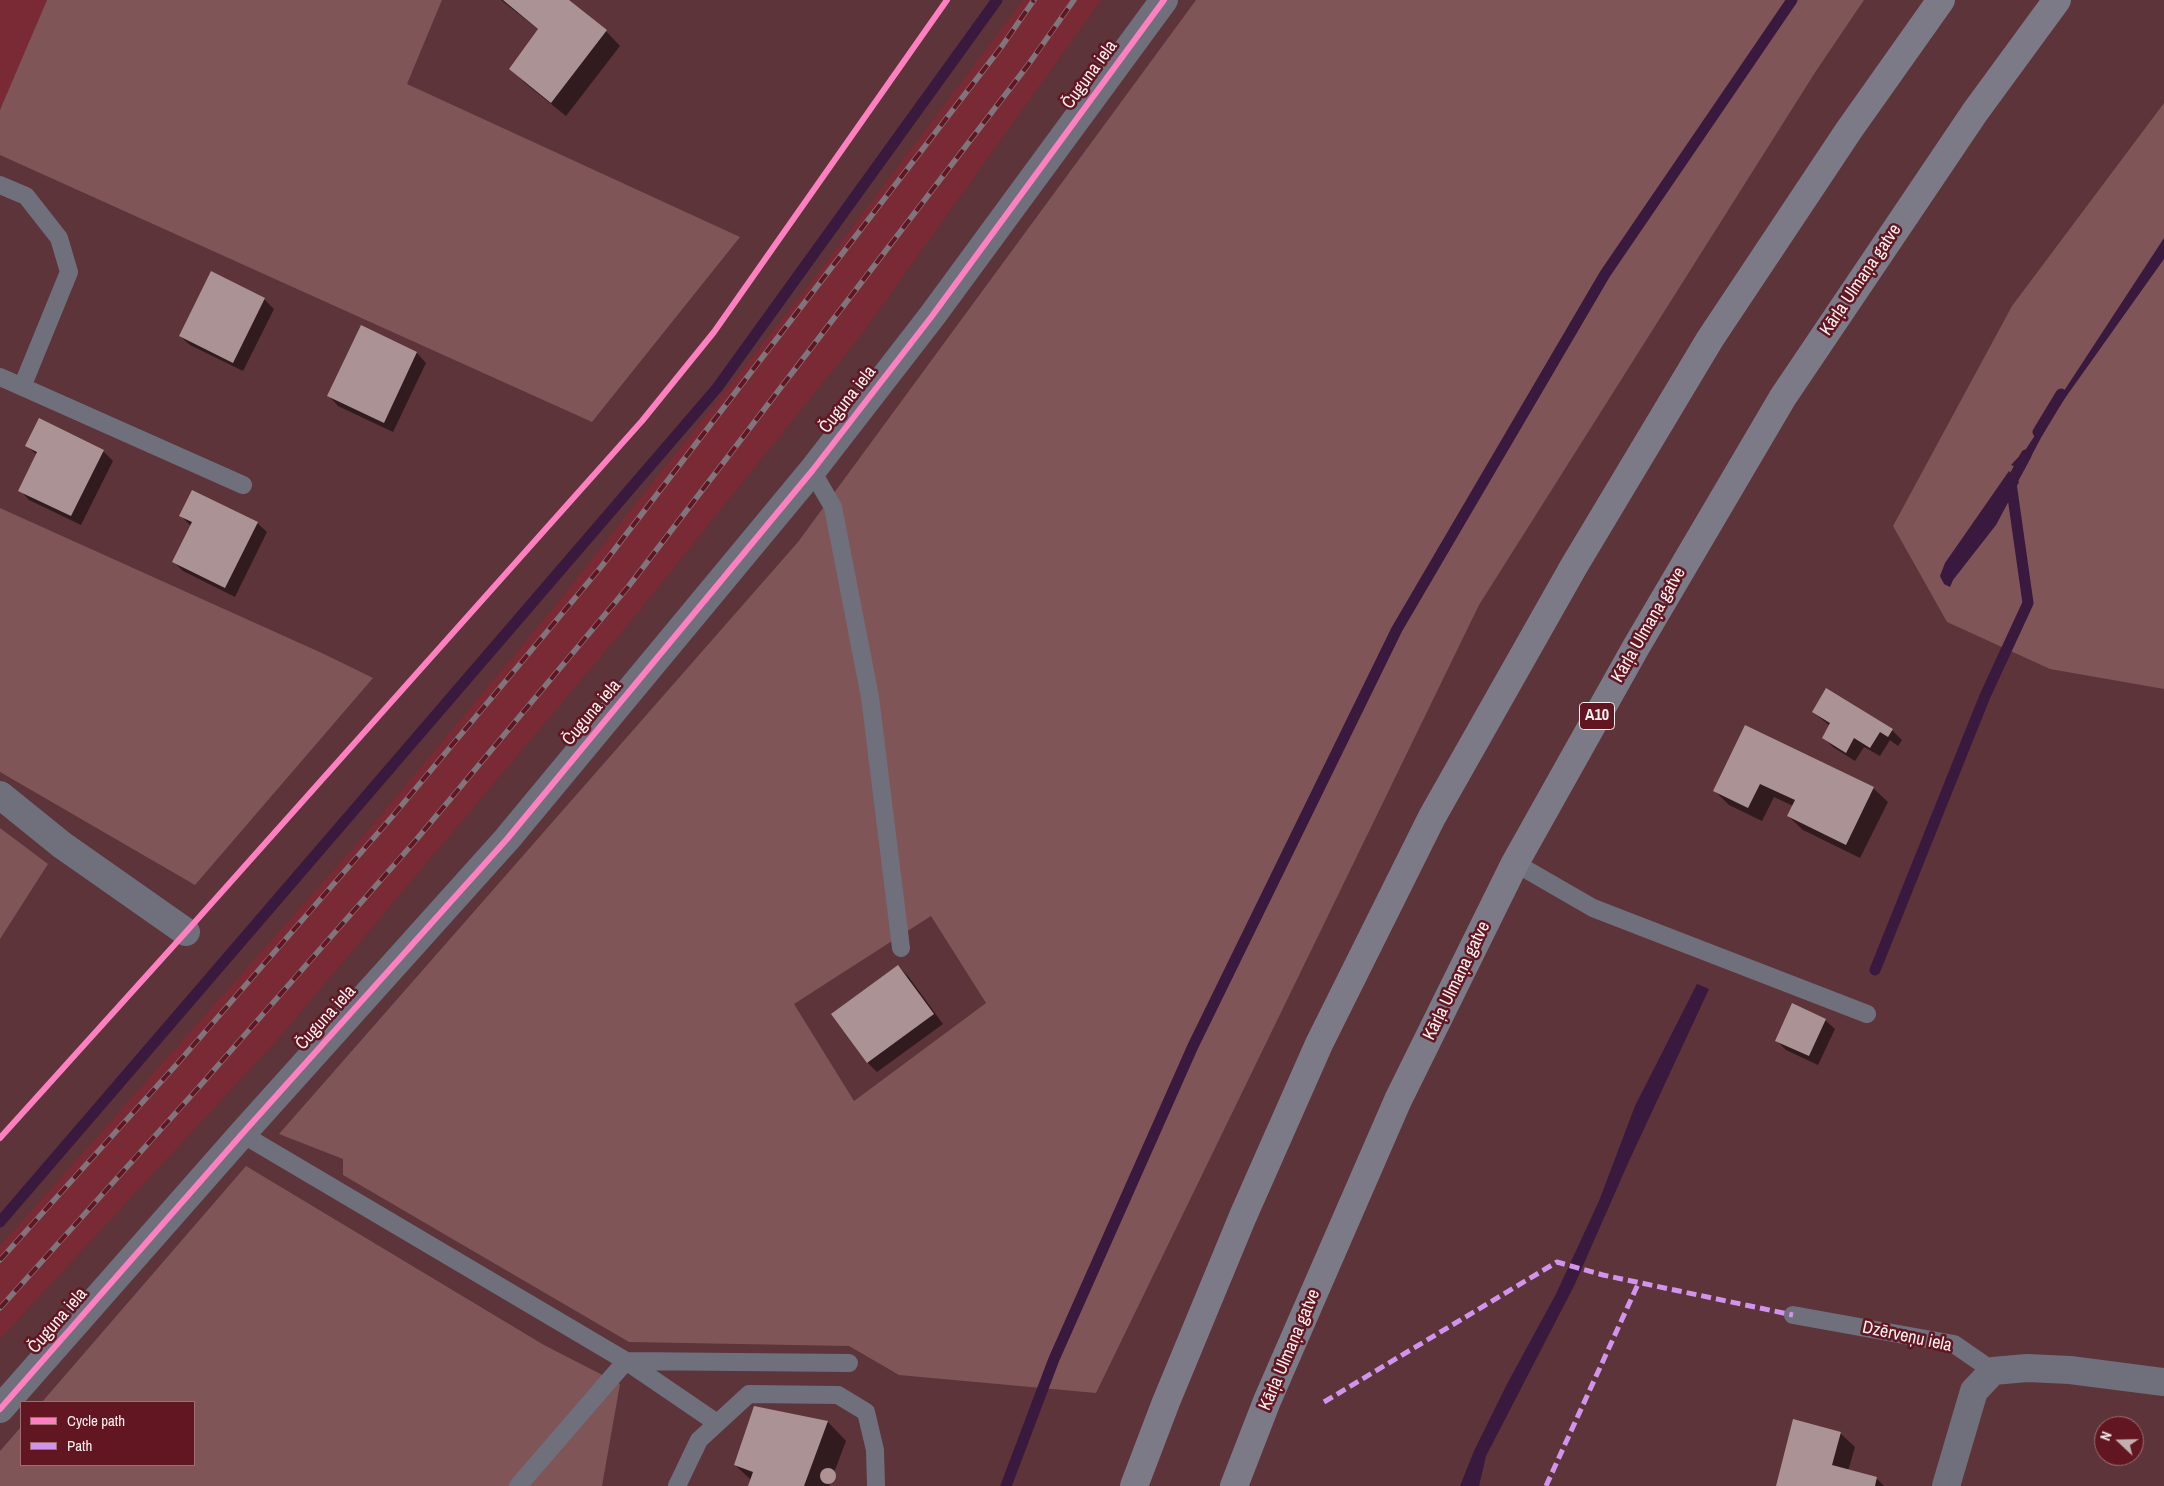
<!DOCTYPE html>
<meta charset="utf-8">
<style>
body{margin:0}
#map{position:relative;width:2164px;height:1486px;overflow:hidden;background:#5c3439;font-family:"Archivo Narrow",sans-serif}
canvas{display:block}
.legend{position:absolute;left:20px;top:1401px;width:175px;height:65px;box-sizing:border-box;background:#621622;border:1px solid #9f6d74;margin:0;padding:6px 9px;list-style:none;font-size:15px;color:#faf0f0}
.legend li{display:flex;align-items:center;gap:10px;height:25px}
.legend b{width:25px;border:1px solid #9f6d74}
.north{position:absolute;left:2094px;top:1416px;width:50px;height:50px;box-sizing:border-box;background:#621622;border:1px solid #9f6d74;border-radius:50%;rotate:291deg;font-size:14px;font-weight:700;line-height:20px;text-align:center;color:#faf0f0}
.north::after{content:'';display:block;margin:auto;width:18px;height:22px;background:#c3aeb0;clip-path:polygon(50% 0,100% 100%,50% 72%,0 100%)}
</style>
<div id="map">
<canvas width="2164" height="1486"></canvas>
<ul class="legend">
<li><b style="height:6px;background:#ff80c0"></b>Cycle path</li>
<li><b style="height:6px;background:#d193ec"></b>Path</li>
</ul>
<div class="north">N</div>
</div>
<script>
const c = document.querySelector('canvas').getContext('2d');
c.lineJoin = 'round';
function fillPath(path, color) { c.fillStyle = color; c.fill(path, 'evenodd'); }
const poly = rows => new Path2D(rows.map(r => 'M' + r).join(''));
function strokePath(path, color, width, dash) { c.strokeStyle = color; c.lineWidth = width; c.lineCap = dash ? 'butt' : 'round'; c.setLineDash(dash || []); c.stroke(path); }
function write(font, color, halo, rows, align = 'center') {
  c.font = font + ' "Archivo Narrow",sans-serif'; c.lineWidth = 5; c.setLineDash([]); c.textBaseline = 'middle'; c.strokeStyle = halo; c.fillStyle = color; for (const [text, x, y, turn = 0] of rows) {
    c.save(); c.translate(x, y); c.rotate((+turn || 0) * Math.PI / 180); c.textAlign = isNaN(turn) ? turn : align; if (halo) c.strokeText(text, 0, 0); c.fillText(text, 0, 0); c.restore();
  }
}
const built = poly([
 [0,0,47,0,0,110],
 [1023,0,1101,0,861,335,636,615,278,1039,0,1339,0,1246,354,847,551,611,805,290]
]);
const green = poly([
 [47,0,442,0,407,84,740,237,592,422,0,155,0,110],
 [1196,0,1864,0,1816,71,1479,605,1096,1393,899,1375,849,1346,629,1342,343,1175,343,1159,279,1134,798,542],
 [931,916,986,1003,854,1101,794,1004],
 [2164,103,2164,689,2050,669,1947,622,1893,526,2012,306],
 [0,508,324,654,373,678,195,885,0,772],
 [0,828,48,864,0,939],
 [246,1166,544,1345,620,1384,602,1486,0,1486,0,1451,21,1427,21,1465,194,1465,194,1402,42,1402]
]);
const water = poly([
 [2164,238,2164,259,2053,415,2024,470,2011,465,2026,449],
 [2009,471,2019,482,1996,525,1953,580,1950,587,1944,584,1940,576,1945,563],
 [1697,984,1709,989,1629,1161,1574,1286,1486,1456,1479,1486,1460,1486,1474,1451,1507,1384,1556,1294,1599,1201,1635,1106]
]);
const shadow = poly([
 [501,0,567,0,606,31,620,46,566,116,525,83,511,69,539,30],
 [264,299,274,309,243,371,190,345,180,336],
 [362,327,417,353,426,363,393,432,338,406,329,396],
 [27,446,103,451,113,461,81,525,29,500,20,490,37,455],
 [181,516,257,523,267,532,235,597,183,571,174,562,191,526],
 [1813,712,1892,730,1902,740,1898,746,1890,740,1880,756,1864,747,1855,761,1833,747,1823,737,1830,726],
 [1746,726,1873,788,1888,802,1860,858,1803,830,1788,816,1793,806,1774,797,1762,821,1729,805,1715,791],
 [898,966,908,976,943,1024,877,1072,868,1063,833,1014],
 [1825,1020,1835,1029,1818,1065,1786,1050,1777,1041],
 [828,1422,846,1441,829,1486,749,1486,751,1480,735,1465],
 [1840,1433,1855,1447,1848,1471,1876,1478,1884,1486,1777,1486]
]);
const stream = poly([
 [2038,432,2061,394],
 [1875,970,1985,696,2028,603,2011,483,2026,455],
 [0,1222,717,388,997,0],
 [1006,1486,1054,1359,1193,1046,1397,629,1605,274,1792,0]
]);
const building = poly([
 [503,0,569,0,607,30,551,103,509,69,538,29],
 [211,271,265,298,233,363,179,336],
 [361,325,417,352,384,423,327,396],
 [39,418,104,450,71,516,18,491,37,452,25,446],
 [192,490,258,522,225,588,172,562,192,522,179,516],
 [1826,688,1893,729,1888,737,1880,732,1870,748,1854,738,1846,753,1822,738,1830,723,1812,712],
 [1745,725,1874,787,1846,845,1787,816,1795,800,1760,784,1748,808,1713,791],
 [898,965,934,1014,867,1063,831,1014],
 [1792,1003,1826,1019,1809,1056,1775,1041],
 [754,1406,828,1421,804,1486,748,1486,753,1472,734,1465],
 [1793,1419,1841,1432,1832,1465,1877,1477,1875,1486,1776,1486]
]);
const service = poly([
 [0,185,26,196,59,238,69,272,22,387],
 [0,377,243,485],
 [812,471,833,507,870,697,901,948],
 [1515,863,1593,908,1867,1014],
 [242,1134,626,1361,717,1423],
 [1793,1315,1954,1344,1993,1371],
 [518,1486,626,1361,849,1363],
 [677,1486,699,1440,749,1394,838,1395,866,1412,875,1450,876,1486]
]);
const minor = poly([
 [0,795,62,845,186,932],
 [0,1409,242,1134,507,839,812,471,932,316,1164,0],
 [1946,1486,1974,1391,1993,1371,2027,1368,2070,1370,2164,1382]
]);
const trunk = poly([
 [1134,1486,1166,1402,1243,1216,1319,1044,1432,817,1574,566,1710,339,1849,130,1941,0],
 [1234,1486,1267,1401,1398,1100,1515,863,1636,647,1783,397,1975,112,2057,0]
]);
const rail = poly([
 [0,1260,177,1064,391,818,601,567,1002,46,1034,0],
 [0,1308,199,1087,416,840,628,587,1028,65,1074,0]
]);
const quiet = poly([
 [1324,1402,1557,1262,1603,1275,1793,1315],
 [1546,1486,1639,1282]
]);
const cycleway = poly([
 [0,1138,186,932,642,421,714,332,947,0],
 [0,1409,242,1134,507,839,812,471,932,316,1164,0]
]);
const trees = [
 [828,1476]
];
const shields = [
 [1597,716,35]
];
const shieldNames = [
 ["A10",1597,716]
];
const streetNames = [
 ["Čuguna iela",1090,75,-54],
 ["Kārļa Ulmaņa gatve",1861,280,-56],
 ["Čuguna iela",848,400,-52],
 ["Kārļa Ulmaņa gatve",1649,625,-60],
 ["Čuguna iela",592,713,-50],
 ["Kārļa Ulmaņa gatve",1457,981,-64],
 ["Čuguna iela",326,1018,-48],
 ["Čuguna iela",58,1321,-49],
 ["Dzērveņu iela",1907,1337,12],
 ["Kārļa Ulmaņa gatve",1290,1350,-67]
];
fillPath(built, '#792a34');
fillPath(green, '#7f5557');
fillPath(water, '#39193e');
fillPath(shadow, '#0007');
strokePath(stream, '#39193e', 11);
fillPath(building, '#ab9294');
strokePath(service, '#6f707c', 18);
strokePath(minor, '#6f707c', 28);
strokePath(trunk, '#7d7a88', 28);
strokePath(rail, '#80757c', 5.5);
strokePath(rail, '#621622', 4, [11]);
strokePath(quiet, '#d193ec', 5, [10, 5]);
strokePath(cycleway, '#ff80c0', 6);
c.fillStyle = '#ae9294';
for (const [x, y] of trees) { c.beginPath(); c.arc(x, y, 8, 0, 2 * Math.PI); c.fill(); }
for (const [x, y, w] of shields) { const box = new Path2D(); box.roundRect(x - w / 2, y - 13.5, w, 27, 4); c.fillStyle = '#621622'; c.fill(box); strokePath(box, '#faf0f0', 1); }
write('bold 16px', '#faf0f0', null, shieldNames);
write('18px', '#faf0f0', '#621622', streetNames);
</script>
